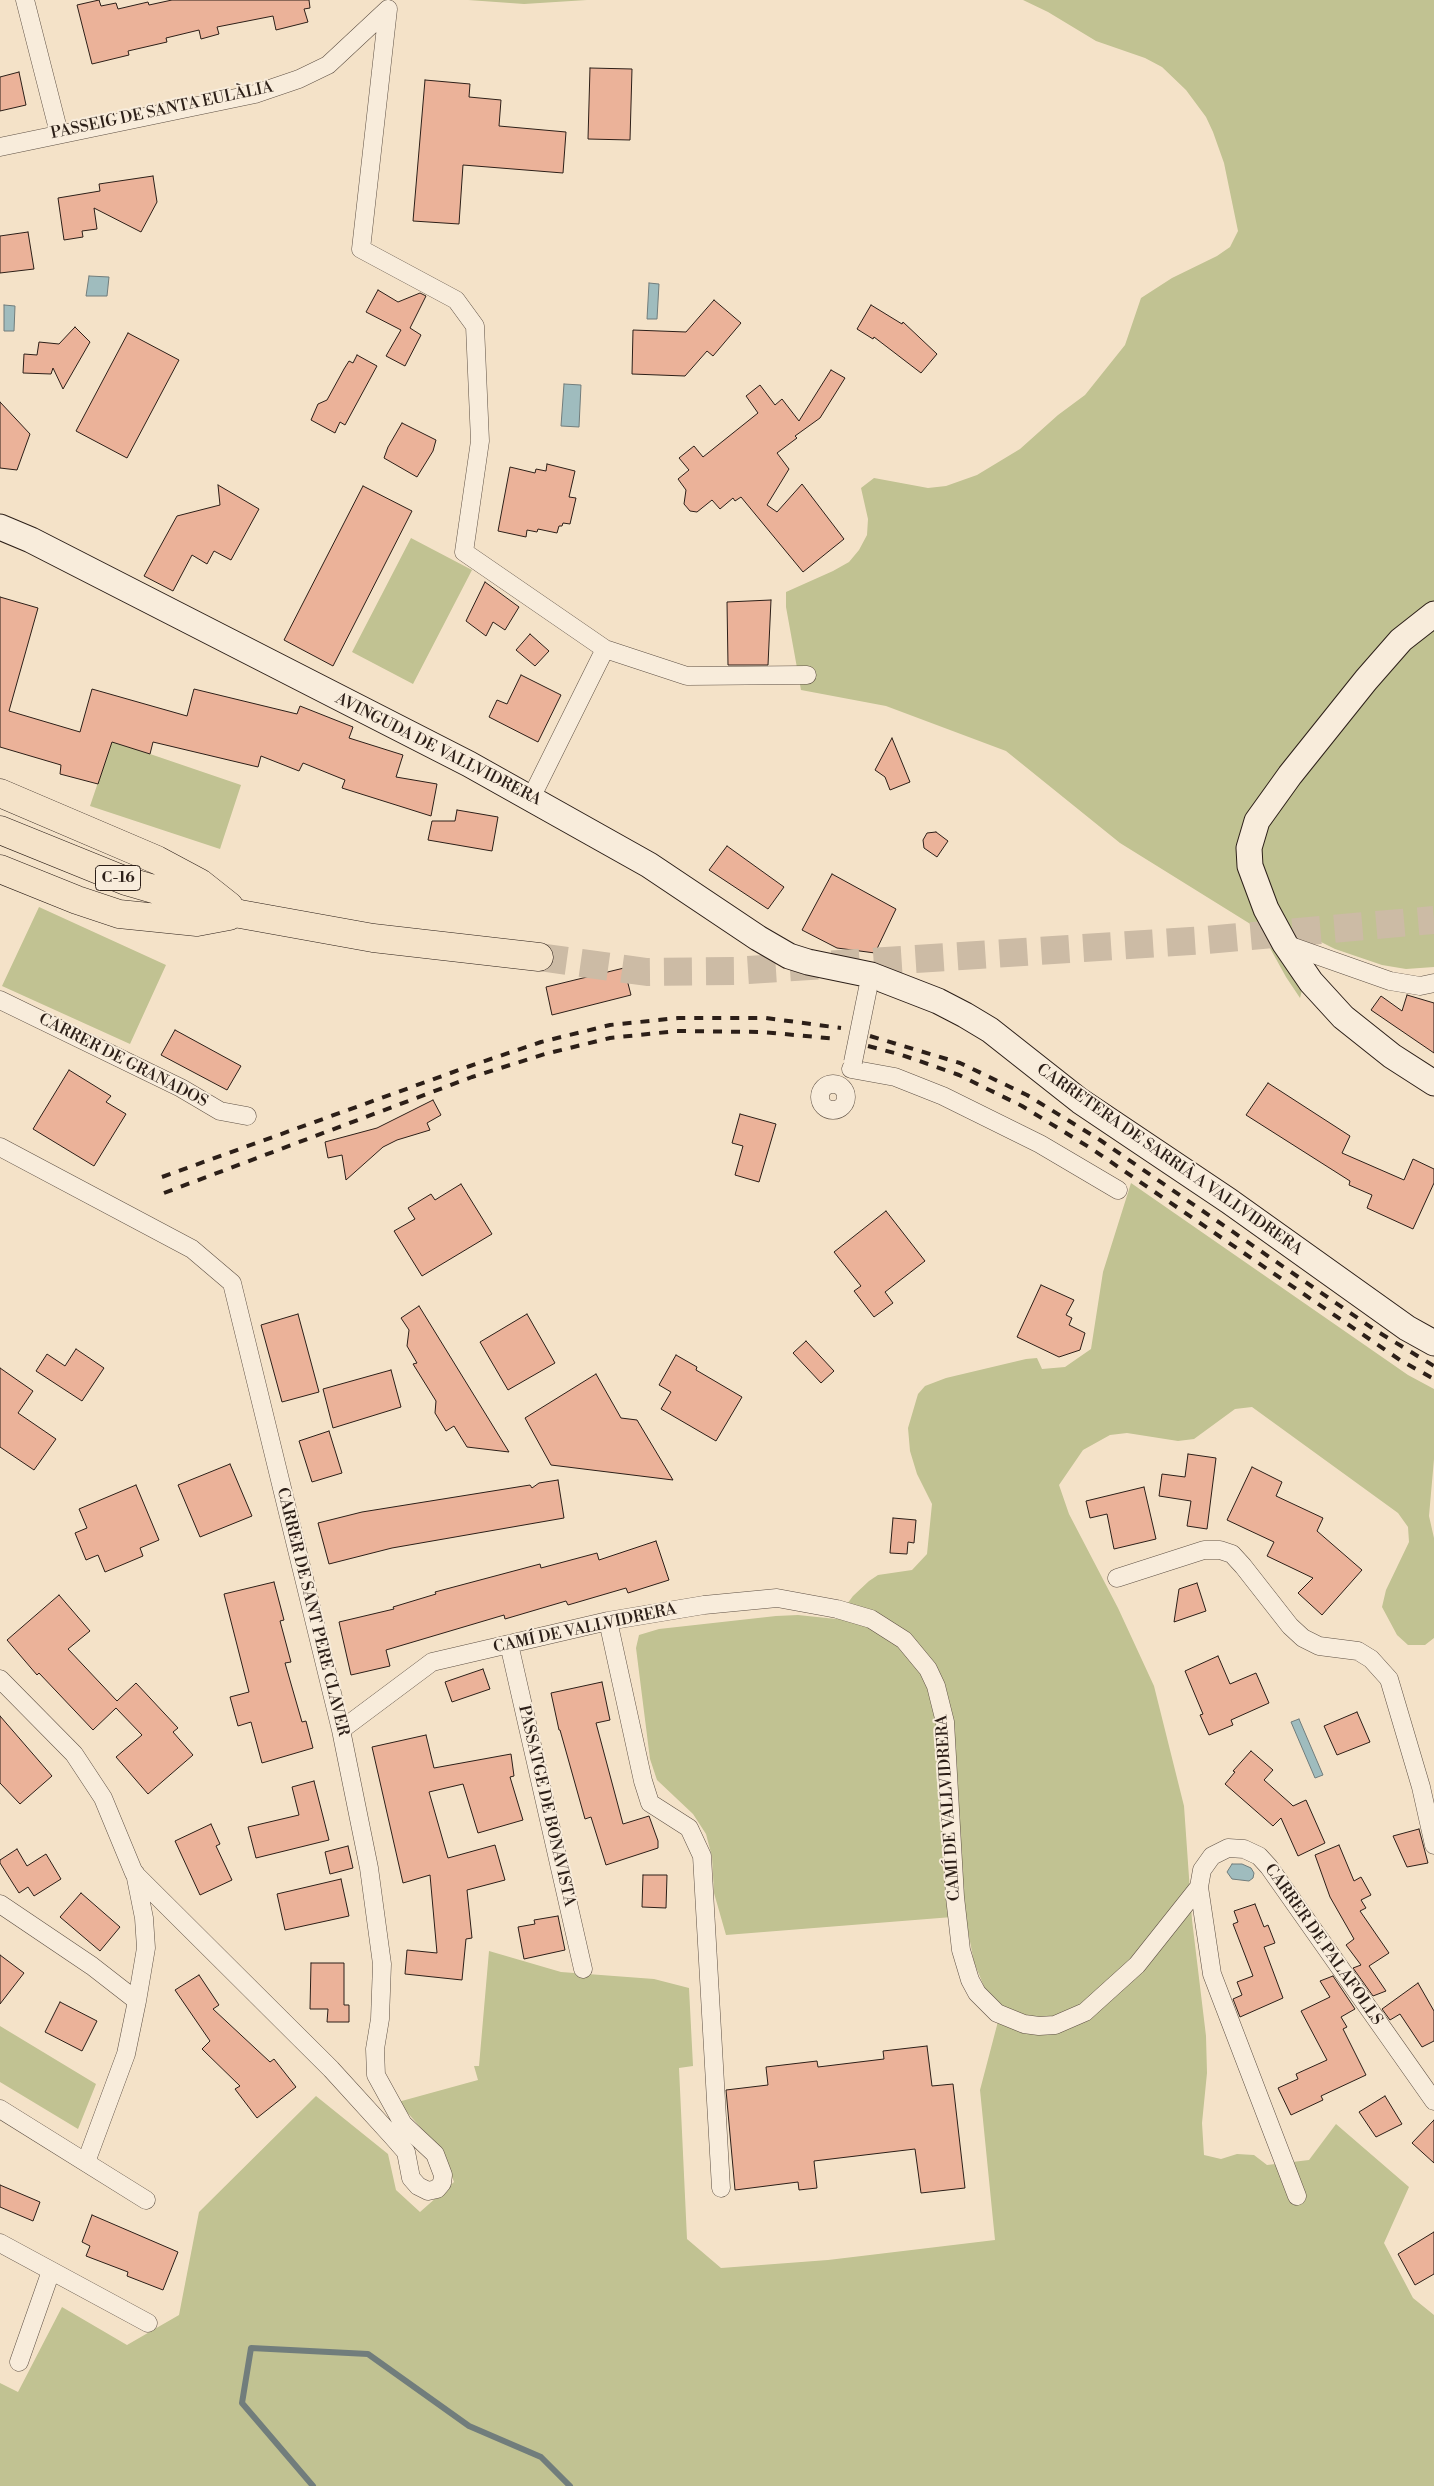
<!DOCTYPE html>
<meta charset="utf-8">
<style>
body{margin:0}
canvas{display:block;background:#f4e2c8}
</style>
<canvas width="1434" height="2486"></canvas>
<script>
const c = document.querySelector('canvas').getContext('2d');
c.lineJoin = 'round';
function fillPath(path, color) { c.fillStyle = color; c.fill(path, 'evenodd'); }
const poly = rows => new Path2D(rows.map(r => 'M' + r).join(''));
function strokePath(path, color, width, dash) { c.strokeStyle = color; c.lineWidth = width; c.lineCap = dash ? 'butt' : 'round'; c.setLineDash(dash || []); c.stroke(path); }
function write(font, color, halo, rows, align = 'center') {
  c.font = font + ' "Libre Bodoni",serif'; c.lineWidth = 4; c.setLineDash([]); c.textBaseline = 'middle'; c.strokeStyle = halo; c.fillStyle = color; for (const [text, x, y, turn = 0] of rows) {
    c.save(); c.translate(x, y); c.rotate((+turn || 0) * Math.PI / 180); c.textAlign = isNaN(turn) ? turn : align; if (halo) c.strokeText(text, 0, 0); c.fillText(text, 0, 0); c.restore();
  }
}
const green = poly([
 [468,0,587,0,524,4],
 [1023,0,1434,0,1434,967,1406,969,1382,965,1335,949,1315,939,1300,998,1286,977,1260,930,1120,843,1006,751,886,706,801,690,786,607,786,592,833,571,849,562,859,550,867,535,868,519,861,488,874,478,928,488,946,486,977,475,1020,449,1058,415,1085,395,1125,345,1141,298,1172,278,1217,256,1230,247,1238,231,1224,163,1213,132,1206,117,1186,90,1162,67,1145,58,1096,41,1048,12],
 [411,538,472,570,413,684,352,652],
 [112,741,241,785,220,849,90,806],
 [39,907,166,965,130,1044,2,986],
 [1131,1183,1408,1375,1434,1389,1434,1459,1429,1516,1434,1538,1434,1638,1425,1645,1408,1645,1397,1635,1382,1607,1386,1590,1409,1542,1408,1527,1398,1513,1252,1407,1235,1409,1194,1439,1178,1441,1127,1433,1110,1435,1083,1450,1059,1485,1069,1514,1118,1608,1154,1686,1184,1806,1192,1920,1206,2036,1207,2073,1202,2123,1204,2155,1221,2159,1237,2154,1254,2155,1267,2165,1309,2160,1336,2124,1409,2187,1384,2243,1413,2298,1434,2315,1434,2486,0,2486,0,2383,18,2392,62,2307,127,2345,179,2315,199,2212,316,2096,388,2154,396,2190,420,2212,454,2182,443,2153,398,2102,478,2080,474,2066,479,2066,489,1951,561,1972,654,1979,689,1988,693,2066,679,2068,687,2239,721,2268,828,2260,995,2240,980,2090,1001,2010,987,1994,974,1962,965,1916,726,1935,714,1893,712,1857,706,1834,693,1814,657,1780,650,1759,636,1648,639,1635,659,1629,776,1616,798,1615,836,1619,853,1596,869,1581,878,1575,912,1570,927,1554,932,1504,917,1474,910,1451,908,1428,918,1394,925,1386,946,1378,1026,1359,1037,1358,1042,1369,1065,1367,1091,1349,1103,1272],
 [0,2026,96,2084,78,2129,0,2082]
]);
const water = poly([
 [89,276,109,277,107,296,86,296,89,276],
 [649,283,659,284,657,319,647,319,649,283],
 [4,305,15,306,14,331,4,331,4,305],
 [564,384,581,385,579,427,561,426,564,384],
 [1299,1719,1323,1775,1315,1778,1291,1722,1299,1719],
 [1232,1864,1242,1864,1251,1868,1254,1873,1253,1878,1249,1881,1232,1879,1227,1872,1232,1864]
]);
const stream = poly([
 [313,2486,242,2403,251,2348,368,2354,469,2426,541,2457,570,2486]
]);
const building = poly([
 [99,0,101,6,116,3,118,9,148,2,149,5,172,0,309,0,310,8,304,9,308,22,276,30,273,16,217,27,219,34,201,39,199,30,166,38,167,42,128,51,129,55,92,64,77,5,99,0],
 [590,68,632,69,630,140,588,139,590,68],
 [19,72,26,105,0,111,0,77,19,72],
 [425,80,470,84,469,97,501,100,499,126,566,132,563,173,463,165,459,224,413,221,425,80],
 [153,176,157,202,141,232,94,208,97,229,82,231,83,237,64,240,58,198,100,191,99,184,153,176],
 [28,232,34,269,0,273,0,236,28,232],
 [378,290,398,302,420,293,426,296,410,328,421,335,405,366,386,356,401,330,366,312,378,290],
 [714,300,741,323,713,356,707,351,685,376,632,374,633,330,686,332,714,300],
 [871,305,902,324,903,322,937,354,921,373,874,337,873,339,857,329,871,305],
 [75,327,90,342,63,389,53,368,51,374,23,373,24,354,37,355,39,342,59,344,75,327],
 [128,333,179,360,127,458,76,431,128,333],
 [357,355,377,366,345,425,340,422,335,433,311,420,318,404,327,400,344,369,349,361,353,363,357,355],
 [831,370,845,378,820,418,795,436,797,438,777,453,789,469,767,505,777,512,802,484,844,539,803,572,741,497,735,501,733,498,720,509,712,500,697,512,690,511,684,504,686,490,678,479,689,470,679,458,694,446,703,457,758,413,746,396,760,385,775,405,782,399,799,421,831,370],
 [0,402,30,434,17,470,0,468,0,402],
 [402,423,436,440,433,451,417,477,384,458,388,447,402,423],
 [547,464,575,471,569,497,576,498,570,524,563,523,562,526,559,526,557,533,538,529,537,532,527,530,526,537,498,531,510,467,535,473,536,469,546,471,547,464],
 [218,485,259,509,231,560,214,551,207,564,192,555,173,591,144,576,177,516,220,505,218,485],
 [363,486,412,511,333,666,284,640,363,486],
 [485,582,519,607,505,630,493,622,486,636,466,621,485,582],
 [0,597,38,608,9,711,80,732,92,689,187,716,194,689,297,714,300,706,353,727,349,738,403,755,396,777,437,784,431,816,342,788,345,780,303,763,299,771,261,756,258,767,153,742,150,754,112,742,98,784,60,774,61,765,0,747,0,597],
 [771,600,768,665,728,665,727,602,771,600],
 [530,634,549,651,535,666,516,650,530,634],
 [521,675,561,695,538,742,489,717,497,700,507,704,521,675],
 [892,738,910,782,890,790,885,777,875,770,892,738],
 [457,810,498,817,492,851,428,840,432,821,455,821,457,810],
 [936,832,948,841,937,857,924,848,923,840,927,833,936,832],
 [727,846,784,887,768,909,709,870,727,846],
 [832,874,896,909,875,953,837,948,802,930,832,874],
 [624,968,631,995,552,1015,546,987,624,968],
 [1407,995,1434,1003,1434,1053,1371,1010,1381,996,1402,1011,1407,995],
 [175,1030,241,1066,227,1090,161,1055,175,1030],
 [69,1070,111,1096,106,1102,126,1114,94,1166,33,1129,69,1070],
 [1268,1083,1350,1136,1342,1153,1404,1180,1413,1159,1434,1169,1434,1183,1413,1229,1367,1208,1372,1195,1349,1185,1350,1181,1246,1115,1268,1083],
 [433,1100,441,1115,427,1123,430,1130,397,1140,383,1147,346,1180,342,1155,328,1158,325,1142,377,1128,433,1100],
 [740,1114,776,1124,759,1182,735,1175,743,1146,732,1143,740,1114],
 [461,1184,492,1234,422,1276,394,1231,415,1219,408,1208,431,1194,435,1200,461,1184],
 [886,1211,925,1261,885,1292,893,1303,874,1317,854,1291,861,1286,834,1252,886,1211],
 [1041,1285,1074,1300,1066,1315,1072,1318,1069,1325,1085,1333,1080,1350,1059,1357,1017,1337,1041,1285],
 [419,1306,509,1452,467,1447,454,1426,446,1431,435,1413,436,1401,413,1364,417,1363,407,1346,409,1330,401,1318,419,1306],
 [298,1314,319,1392,282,1402,261,1325,298,1314],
 [527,1314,555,1363,508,1390,480,1342,527,1314],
 [806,1341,834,1371,821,1383,793,1353,806,1341],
 [76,1349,104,1368,82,1401,36,1371,47,1354,65,1366,76,1349],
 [676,1355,697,1367,696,1370,742,1397,716,1441,661,1409,671,1392,659,1385,676,1355],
 [0,1368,33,1391,18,1413,56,1439,34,1470,0,1447,0,1368],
 [391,1370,401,1407,333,1428,323,1389,391,1370],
 [596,1374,621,1418,637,1420,673,1480,551,1465,525,1418,596,1374],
 [329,1431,342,1473,312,1482,299,1441,329,1431],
 [1188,1454,1216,1458,1207,1529,1187,1526,1191,1501,1159,1496,1162,1474,1185,1477,1188,1454],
 [230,1464,252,1516,200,1537,178,1485,230,1464],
 [1252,1467,1282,1482,1276,1496,1323,1518,1317,1531,1362,1570,1322,1615,1298,1593,1313,1578,1267,1556,1274,1542,1227,1520,1252,1467],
 [558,1480,564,1518,392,1548,329,1564,318,1523,362,1512,530,1485,532,1488,539,1483,558,1480],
 [136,1485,159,1540,140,1548,143,1556,105,1572,98,1555,86,1560,75,1533,87,1528,79,1509,136,1485],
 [1144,1487,1156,1539,1114,1549,1107,1514,1090,1518,1086,1501,1144,1487],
 [893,1518,916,1520,914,1543,908,1542,907,1554,890,1553,893,1518],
 [656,1541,669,1580,628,1593,626,1588,568,1605,566,1601,505,1619,504,1615,386,1650,390,1666,351,1675,339,1622,394,1609,393,1607,436,1594,435,1592,540,1564,541,1568,597,1553,599,1560,656,1541],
 [274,1582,284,1620,280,1621,291,1662,285,1663,302,1722,306,1721,313,1748,262,1763,251,1722,238,1726,230,1697,249,1692,224,1594,274,1582],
 [1197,1583,1206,1611,1174,1622,1179,1589,1197,1583],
 [59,1595,90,1631,68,1649,117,1701,136,1683,178,1728,173,1732,193,1755,148,1794,116,1757,142,1735,116,1708,93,1730,39,1673,37,1675,7,1640,59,1595],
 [1218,1656,1230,1684,1256,1673,1269,1703,1231,1720,1233,1725,1209,1735,1200,1715,1203,1714,1185,1671,1218,1656],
 [483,1669,490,1689,452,1702,445,1682,483,1669],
 [602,1682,610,1720,596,1723,623,1824,649,1816,658,1841,658,1848,606,1865,591,1817,585,1819,560,1730,559,1730,551,1693,602,1682],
 [1357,1712,1370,1742,1337,1755,1324,1726,1357,1712],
 [0,1716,52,1776,20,1804,0,1783,0,1716],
 [426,1735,434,1768,511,1754,514,1776,510,1777,523,1820,478,1833,463,1784,429,1792,448,1858,495,1845,505,1880,467,1890,472,1938,466,1939,462,1980,405,1974,407,1950,437,1953,430,1875,403,1883,372,1747,426,1735],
 [1251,1751,1273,1770,1264,1780,1291,1804,1293,1806,1306,1800,1325,1843,1298,1856,1281,1818,1273,1826,1225,1784,1235,1772,1233,1771,1251,1751],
 [314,1781,329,1840,256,1858,248,1827,299,1815,292,1787,314,1781],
 [211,1824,220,1844,216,1846,232,1880,200,1895,175,1841,211,1824],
 [1419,1829,1428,1863,1407,1867,1393,1836,1419,1829],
 [1339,1845,1354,1881,1361,1877,1371,1895,1361,1900,1366,1908,1360,1911,1389,1953,1369,1966,1386,1991,1373,1996,1353,1968,1361,1965,1346,1945,1354,1939,1330,1897,1315,1855,1339,1845],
 [348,1846,353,1868,330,1874,325,1852,348,1846],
 [17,1849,27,1866,46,1854,61,1879,34,1896,28,1887,19,1893,0,1863,0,1860,17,1849],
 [643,1875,667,1875,666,1908,642,1907,643,1875],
 [341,1879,349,1916,285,1930,277,1894,341,1879],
 [81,1893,120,1927,100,1951,60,1917,81,1893],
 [1255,1904,1264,1927,1268,1925,1275,1943,1264,1947,1283,1998,1240,2017,1233,1999,1242,1995,1237,1982,1253,1976,1233,1924,1238,1922,1234,1911,1255,1904],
 [558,1916,565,1950,524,1959,518,1927,535,1924,534,1920,558,1916],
 [0,1955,24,1973,0,2004,0,1955],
 [311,1963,344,1963,344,2005,349,2005,349,2022,327,2022,328,2009,310,2009,311,1963],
 [199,1975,219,2005,213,2009,270,2062,274,2059,296,2087,257,2118,235,2089,240,2086,202,2049,210,2041,175,1990,199,1975],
 [1333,1976,1355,2009,1341,2017,1347,2027,1343,2029,1366,2075,1321,2096,1323,2100,1291,2115,1278,2088,1298,2079,1296,2074,1327,2060,1301,2011,1330,1997,1320,1981,1333,1976],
 [1418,1983,1434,2011,1434,2041,1422,2047,1400,2014,1390,2020,1382,2009,1418,1983],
 [60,2002,97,2021,82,2051,45,2032,60,2002],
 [927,2046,932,2086,953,2084,965,2188,921,2193,915,2149,814,2161,817,2188,799,2190,798,2182,735,2190,726,2090,768,2085,766,2067,817,2061,818,2067,884,2059,883,2051,927,2046],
 [1385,2096,1402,2124,1376,2137,1359,2112,1385,2096],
 [1434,2120,1434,2163,1412,2143,1434,2120],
 [0,2185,40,2202,33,2221,0,2207,0,2185],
 [92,2215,178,2252,163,2290,127,2276,128,2272,86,2256,90,2246,82,2242,92,2215],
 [1434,2232,1434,2274,1415,2285,1398,2254,1434,2232]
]);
const highwayTunnel = poly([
 [539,957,647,972,734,971,1206,940,1434,920]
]);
const street = poly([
 [25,0,59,133],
 [388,9,361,249,456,300,475,326,480,441,464,552,605,649,687,676,807,675],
 [0,147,255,94,299,79,328,65,388,9],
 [531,798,605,649],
 [1285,944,1390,981,1420,986,1434,983],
 [0,1000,181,1088,220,1111,247,1116],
 [851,1069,895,1077,943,1096,1040,1144,1118,1190],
 '820 1097a13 13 0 1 1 26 0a13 13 0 1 1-26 0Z',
 [0,1147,192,1249,232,1283,341,1730,369,1868,382,1964,380,2019,375,2049,376,2075,403,2124,435,2154,443,2175,442,2183,437,2189,428,2191,418,2186,411,2178,406,2152,392,2136,331,2069,134,1873,103,1798,74,1754,0,1679],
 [1117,1578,1204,1550,1220,1550,1232,1554,1243,1566,1290,1626,1303,1638,1319,1646,1358,1651,1371,1659,1389,1679,1421,1787,1434,1845],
 [608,1621,643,1781,650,1803,689,1828,702,1856,721,2188],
 [509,1644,583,1969],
 [341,1730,432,1662,608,1621,704,1605,777,1598,837,1609,871,1619,904,1640,928,1669,936,1686,945,1722,955,1897,961,1950,970,1980,977,1993,997,2013,1024,2024,1039,2026,1055,2025,1085,2012,1137,1965,1199,1887],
 [0,1904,92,1966,137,2001],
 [0,2109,146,2200],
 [86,2162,126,2054,137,2001,146,1948,144,1918,135,1873],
 [1297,2196,1212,1974,1199,1887,1202,1870,1212,1856,1228,1848,1244,1849,1259,1856,1269,1867,1434,2101],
 [0,2243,148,2323],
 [19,2362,51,2271]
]);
const secondary = poly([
 [0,527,31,540,469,764,649,865,758,938,789,956,808,962,871,975,938,1001,965,1015,990,1030,1080,1101,1229,1201,1407,1328,1434,1343],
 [1434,614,1401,640,1366,680,1290,775,1257,821,1249,848,1250,866,1266,909,1285,944,1311,982,1343,1017,1392,1056,1434,1083]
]);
const highway = poly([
 [0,793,157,860,200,883,229,906],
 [0,830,126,881,240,914,373,938,539,957],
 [0,869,77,900,119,914,197,922,229,916]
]);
const rail = poly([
 [870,1036,960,1063,1027,1095,1100,1140,1375,1330,1434,1366],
 [868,1046,902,1055,959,1075,1022,1106,1092,1149,1400,1360,1434,1379],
 [162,1177,470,1066,541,1042,610,1025,678,1018,766,1018,841,1028],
 [164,1193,472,1077,545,1054,610,1038,677,1031,762,1032,838,1039]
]);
const streetBridge = poly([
 [853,1062,868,988]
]);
const shields = [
 [118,878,45]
];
const shieldNames = [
 ["C-16",118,878]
];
const streetNames = [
 ["PASSEIG DE SANTA EULÀLIA",162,111,-12],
 ["AVINGUDA DE VALLVIDRERA",438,750,27],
 ["CARRER DE GRANADOS",123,1061,27],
 ["CARRETERA DE SARRIÀ A VALLVIDRERA",1169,1160,35],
 ["CARRER DE SANT PERE CLAVER",312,1612,76],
 ["CAMÍ DE VALLVIDRERA",585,1629,-12],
 ["PASSATGE DE BONAVISTA",546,1806,77],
 ["CAMÍ DE VALLVIDRERA",949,1808,-94],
 ["CARRER DE PALAFOLLS",1323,1945,55]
];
fillPath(green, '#c1c292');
fillPath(water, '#9fbcbe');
strokePath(water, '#717d7c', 1);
strokePath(stream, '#717d7c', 6);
fillPath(building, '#ebb299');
strokePath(building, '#2c1f18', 1);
strokePath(highwayTunnel, '#ccbba5', 28, [28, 14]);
strokePath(street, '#5e5044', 19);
strokePath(secondary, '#2c1f18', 27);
strokePath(highway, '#2c1f18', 29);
strokePath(street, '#f8ecdb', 18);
strokePath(secondary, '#f8ecdb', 25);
strokePath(highway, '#f4e2c8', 28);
strokePath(rail, '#2c1f18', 4, [9, 9]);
strokePath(streetBridge, '#5e5044', 19, []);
strokePath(streetBridge, '#f8ecdb', 18);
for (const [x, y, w] of shields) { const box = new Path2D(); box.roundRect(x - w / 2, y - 12.5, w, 25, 4); c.fillStyle = '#f8ecdb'; c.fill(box); strokePath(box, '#2c1f18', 1); }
write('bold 15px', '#2c1f18', null, shieldNames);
write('16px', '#2c1f18', '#f8ecdb', streetNames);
</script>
